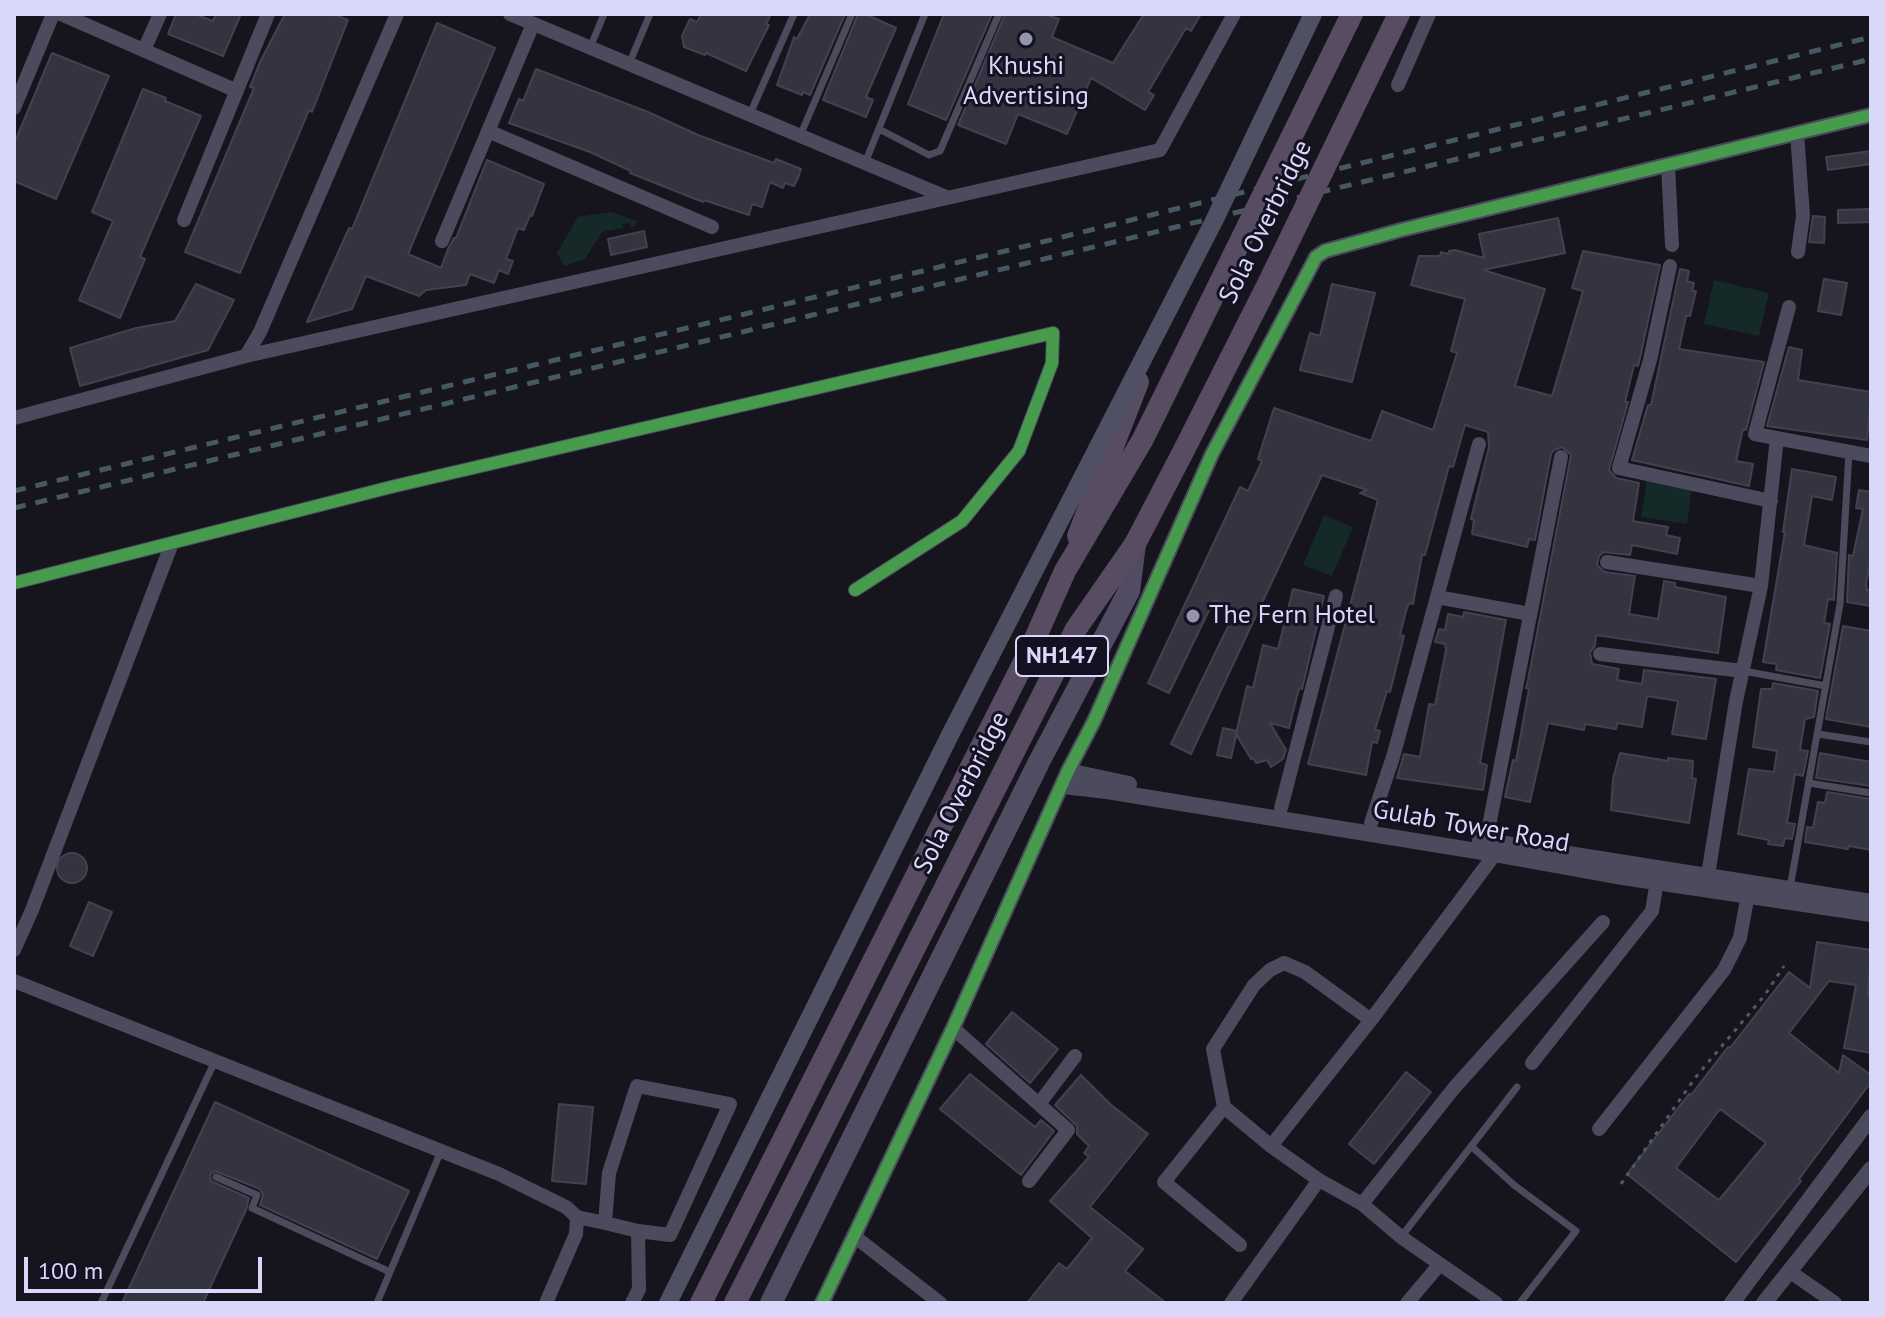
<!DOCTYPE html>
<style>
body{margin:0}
#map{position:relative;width:1885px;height:1317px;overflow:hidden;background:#16151e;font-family:"PT Sans",sans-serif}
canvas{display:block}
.frame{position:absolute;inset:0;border:16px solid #dad8fa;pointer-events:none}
.scale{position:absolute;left:24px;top:1257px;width:238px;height:36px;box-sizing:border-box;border:4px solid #dad8fa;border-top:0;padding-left:10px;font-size:24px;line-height:28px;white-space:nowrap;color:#dad8fa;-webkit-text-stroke:6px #131122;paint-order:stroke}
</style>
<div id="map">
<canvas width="1885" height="1317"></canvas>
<div class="frame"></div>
<div class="scale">100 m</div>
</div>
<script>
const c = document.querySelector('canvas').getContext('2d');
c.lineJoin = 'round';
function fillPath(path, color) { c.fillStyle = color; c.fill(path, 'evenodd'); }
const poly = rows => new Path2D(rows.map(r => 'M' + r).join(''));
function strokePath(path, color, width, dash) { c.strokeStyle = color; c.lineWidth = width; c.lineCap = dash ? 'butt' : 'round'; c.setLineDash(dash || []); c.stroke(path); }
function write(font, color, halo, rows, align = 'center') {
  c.font = font + ' "PT Sans",sans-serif'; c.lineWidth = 6; c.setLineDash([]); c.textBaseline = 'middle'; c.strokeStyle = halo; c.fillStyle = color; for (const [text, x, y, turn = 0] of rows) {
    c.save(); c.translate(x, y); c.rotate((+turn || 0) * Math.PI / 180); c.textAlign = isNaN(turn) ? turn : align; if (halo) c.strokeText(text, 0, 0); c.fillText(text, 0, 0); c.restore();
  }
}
const green = poly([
 [611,212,637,221,635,226,631,227,630,223,623,224,623,228,602,232,585,259,564,266,557,253,578,217],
 [1714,280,1769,293,1759,336,1704,324],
 [1647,479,1692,486,1687,524,1641,517],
 [1324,515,1353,527,1332,576,1303,565]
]);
const building = poly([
 [176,14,194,14,213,21,216,14,241,14,223,56,168,34,176,14],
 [285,14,333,14,348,20,312,112,309,110,240,273,185,252,254,88,250,87,261,60,285,14],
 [701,14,771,14,766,24,769,25,746,71,706,53,705,55,684,47,682,36,690,19,697,22,701,14],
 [810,14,845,14,810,95,803,92,802,95,777,85,794,37,797,39,810,14],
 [858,14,865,14,896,28,866,97,873,100,866,117,823,100,858,14],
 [944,14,992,14,946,120,908,104,944,14],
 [1005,14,1044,14,1059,19,1052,37,1113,63,1144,14,1201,14,1191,31,1186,28,1148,92,1154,95,1145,110,1091,78,1067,134,1018,114,1006,144,958,125,1005,14],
 [437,23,495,48,408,254,441,268,448,249,454,238,456,238,487,160,544,184,532,216,530,215,524,230,518,228,506,259,513,261,508,274,499,270,494,283,470,274,466,285,426,290,419,296,366,276,352,309,307,322,349,228,352,229,437,23],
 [52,53,109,76,56,199,14,181,14,144,52,53],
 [536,69,648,112,698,135,774,163,776,159,801,169,798,178,794,186,785,183,783,188,770,182,762,207,752,204,749,215,704,200,703,202,630,173,631,171,590,152,509,123,519,99,523,101,536,69],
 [143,89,166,98,165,101,201,116,140,257,145,259,120,318,79,300,113,221,92,212,143,89],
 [1871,151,1871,164,1828,170,1826,157,1871,151],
 [1871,209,1871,222,1838,223,1838,210,1871,209],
 [1813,216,1825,217,1824,243,1809,242,1813,216],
 [1558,218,1565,253,1483,270,1545,289,1515,386,1552,396,1583,291,1572,288,1583,251,1660,265,1640,358,1638,366,1634,365,1625,402,1628,402,1609,470,1616,478,1639,483,1633,521,1668,527,1666,535,1680,538,1677,554,1632,545,1630,555,1604,552,1599,556,1597,565,1605,572,1635,576,1629,614,1658,619,1664,581,1675,583,1675,587,1726,597,1718,653,1596,635,1595,646,1590,652,1592,664,1619,669,1617,680,1642,684,1644,670,1716,679,1706,739,1672,734,1678,701,1647,696,1642,727,1617,723,1616,729,1585,724,1584,730,1548,723,1530,802,1505,797,1513,760,1516,761,1529,689,1526,688,1528,680,1571,455,1562,447,1554,450,1551,454,1535,540,1529,539,1527,547,1472,534,1474,520,1471,519,1489,447,1488,432,1465,425,1453,467,1449,466,1425,555,1422,555,1413,604,1409,603,1406,611,1400,635,1404,636,1390,692,1387,691,1375,730,1380,731,1377,743,1372,742,1366,775,1308,764,1378,500,1360,493,1367,490,1322,475,1191,754,1171,744,1236,610,1214,600,1169,693,1148,683,1240,487,1248,491,1262,461,1258,459,1274,408,1371,441,1382,411,1433,430,1457,353,1451,351,1465,299,1411,285,1419,256,1440,256,1441,252,1448,254,1449,251,1455,250,1484,258,1479,234,1558,218],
 [644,231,647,247,611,255,608,239,644,231],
 [1680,269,1689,271,1687,281,1694,283,1692,291,1696,291,1690,316,1686,316,1679,349,1764,362,1746,430,1743,429,1736,461,1753,464,1749,486,1632,460,1648,405,1651,405,1680,269],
 [1824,279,1847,283,1841,315,1818,311,1824,279],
 [196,284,234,300,208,350,80,386,70,348,136,328,175,321,196,284],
 [1332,284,1375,293,1352,382,1300,370,1310,333,1320,336,1332,284],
 [1789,347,1802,350,1798,380,1871,392,1867,440,1767,426,1789,347],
 [1792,469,1836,477,1832,500,1812,496,1804,545,1837,553,1834,600,1828,599,1824,623,1830,624,1820,678,1776,670,1777,664,1763,662,1785,532,1783,532,1792,469],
 [1859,490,1871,492,1871,558,1866,584,1867,590,1871,590,1871,606,1847,602,1849,555,1853,556,1863,509,1856,508,1859,490],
 [1293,589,1324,596,1302,689,1299,688,1289,728,1270,723,1286,750,1283,759,1271,767,1267,760,1256,763,1253,758,1251,759,1236,734,1247,686,1253,688,1263,645,1278,649,1293,589],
 [1464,612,1506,620,1480,763,1487,765,1483,790,1397,778,1404,754,1420,757,1429,704,1435,705,1446,650,1445,644,1435,642,1439,629,1445,630,1448,614,1463,617,1464,612],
 [1843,626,1871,631,1871,727,1826,719,1843,626],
 [1773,683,1818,691,1814,717,1805,719,1800,750,1808,751,1803,776,1795,774,1787,823,1795,824,1792,839,1785,838,1783,846,1768,844,1769,840,1738,834,1749,769,1774,772,1777,751,1753,747,1761,689,1772,689,1773,683],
 [1223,728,1237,731,1231,758,1217,755,1223,728],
 [1620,753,1668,761,1668,758,1693,761,1692,778,1696,779,1689,823,1611,810,1613,779,1620,753],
 [1820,753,1871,762,1871,786,1816,778,1820,753],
 [1827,792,1871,799,1871,850,1849,846,1848,849,1805,842,1807,827,1813,828,1818,802,1825,803,1827,792],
 '57 868a15 15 0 1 1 30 0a15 15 0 1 1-30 0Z',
 [89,902,112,912,93,956,70,946,89,902],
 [1817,942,1871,950,1868,996,1871,997,1871,1053,1844,1048,1856,985,1829,981,1789,1033,1839,1073,1843,1055,1871,1075,1871,1082,1799,1179,1801,1181,1736,1262,1627,1174,1689,1094,1691,1095,1728,1047,1730,1048,1789,972,1810,988,1817,942],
 [1720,1109,1766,1143,1719,1200,1676,1168,1720,1109],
 [1012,1012,1058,1049,1030,1083,986,1044,1012,1012],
 [1406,1072,1431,1092,1374,1164,1349,1144,1406,1072],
 [970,1074,1035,1127,1041,1120,1054,1131,1021,1175,940,1109,970,1074],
 [1081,1075,1110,1104,1148,1134,1090,1207,1143,1249,1125,1271,1166,1303,1027,1303,1059,1263,1067,1269,1092,1238,1050,1201,1089,1157,1084,1153,1089,1146,1077,1134,1077,1126,1055,1105,1081,1075],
 [215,1102,409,1191,377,1259,260,1205,263,1195,260,1189,215,1171,210,1175,211,1181,249,1198,246,1210,203,1303,122,1303,215,1102],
 [559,1104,593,1107,586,1184,552,1181,559,1104]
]);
const path = poly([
 [1621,1184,1695,1078,1764,996,1784,966]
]);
const service = poly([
 [590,48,604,14],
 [629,64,650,14],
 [750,114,794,14],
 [879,129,929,155,940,151,999,14],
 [800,136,852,14],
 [865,163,925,14],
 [1743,671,1826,686],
 [1818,734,1871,742],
 [1809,783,1871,793],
 [1790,888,1840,604,1849,452],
 [1471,1146,1514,1185,1576,1231,1520,1303],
 [216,1177,257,1195,252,1208,390,1272],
 [1401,1237,1517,1087],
 [101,1303,215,1061],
 [377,1303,441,1151]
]);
const minor = poly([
 [61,14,237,91],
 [510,14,946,197],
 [144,50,160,14],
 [1398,85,1429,14],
 [14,108,53,14],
 [488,131,712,227],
 [1797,133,1803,216,1798,252],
 [1668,164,1672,245],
 [184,220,268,14],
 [442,241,533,24],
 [1670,266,1650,360,1619,468,1771,501],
 [1789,307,1755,434,1871,456],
 [246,356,1160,150,1234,14],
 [14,418,246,356,260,332,397,14],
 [1607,562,1761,586],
 [14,583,395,486,1053,333,1052,363,1019,451,962,521,855,590],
 [1437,597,1530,614],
 [1600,654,1743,671],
 [1281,808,1336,596],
 [1371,823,1393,757,1479,444],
 [1486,841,1561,457],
 [1708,875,1736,701,1761,586,1777,438],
 [14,950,32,910,172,543],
 [14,981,499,1174,566,1207,577,1217,576,1234,546,1303],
 [953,1028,1068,1130,1029,1181],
 [1532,1063,1652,911,1657,881],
 [1039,1104,1075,1056],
 [1224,1107,1164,1182,1240,1245],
 [1599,1129,1724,970,1740,938,1748,894],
 [1271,1146,1371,1020,1495,854],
 [1319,1180,1271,1146,1224,1107,1213,1049,1254,985,1270,970,1284,963,1305,972,1371,1020],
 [577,1217,605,1223,638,1231,670,1235,730,1104,637,1086,609,1173,605,1223],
 [854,1236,940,1303],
 [1789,1271,1835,1303],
 [632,1303,639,1289,638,1231],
 [1231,1303,1319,1180,1362,1204],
 [1407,1303,1440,1264],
 [1496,1303,1401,1237,1362,1204,1454,1088,1603,922]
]);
const tertiary = poly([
 [1068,771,1129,784],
 [1063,786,1107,791,1495,854,1616,876,1871,914],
 [1480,840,1871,902],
 [822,1303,953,1028,1068,771,1094,721,1212,454,1316,257,1325,251,1401,230,1871,115],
 [1732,1303,1871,1117],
 [1764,1303,1871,1169]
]);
const primary = poly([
 [771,1303,1039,762,1129,591,1135,544]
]);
const trunk = poly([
 [1078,536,1138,382]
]);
const rail = poly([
 [14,491,1034,244,1871,37],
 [14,508,1871,59]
]);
const secondaryBridge = poly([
 [668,1303,951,733,1214,221,1313,14]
]);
const trunkBridge = poly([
 [701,1303,1029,652,1065,571,1143,439,1352,14],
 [735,1303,1076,629,1135,544,1184,450,1267,286,1399,14]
]);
const cycleway = poly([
 [14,583,395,486,1053,333,1052,363,1019,451,962,521,855,590],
 [822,1303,953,1028,1068,771,1094,721,1212,454,1316,257,1325,251,1401,230,1871,115]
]);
const markers = [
 [1026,39,8,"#9594ad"],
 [1193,616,8,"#9594ad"]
];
const shields = [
 [1062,656,92]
];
const shieldNames = [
 ["NH147",1062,656]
];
const poiNames = [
 ["Khushi",1026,67],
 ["Advertising",1026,97],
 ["The Fern Hotel",1209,616,"left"]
];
const streetNames = [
 ["Sola Overbridge",1266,222,-64],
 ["Sola Overbridge",962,793,-63],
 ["Gulab Tower Road",1471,827,10]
];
fillPath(green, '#152928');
fillPath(building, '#343340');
strokePath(building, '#434151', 2);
strokePath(path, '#4e5b65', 3, [4, 6]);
strokePath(service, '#4c4b5d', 7);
strokePath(minor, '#4c4b5d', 14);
strokePath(tertiary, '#4c4b5d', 16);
strokePath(primary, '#524c62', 22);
strokePath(trunk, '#574c61', 22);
strokePath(rail, '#465864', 5, [12, 10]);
strokePath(secondaryBridge, '#4f5064', 18);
strokePath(trunkBridge, '#574c61', 22);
strokePath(cycleway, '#469c4c', 12);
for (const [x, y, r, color] of markers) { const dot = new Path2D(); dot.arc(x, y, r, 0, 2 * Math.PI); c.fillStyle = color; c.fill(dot); strokePath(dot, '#131122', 3); }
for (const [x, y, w] of shields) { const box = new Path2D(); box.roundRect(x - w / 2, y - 20, w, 40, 6); c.fillStyle = '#131122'; c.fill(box); strokePath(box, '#dad8fa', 2); }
write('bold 24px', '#dad8fa', null, shieldNames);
write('26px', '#dad8fa', '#131122', poiNames);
write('26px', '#dad8fa', '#131122', streetNames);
</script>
